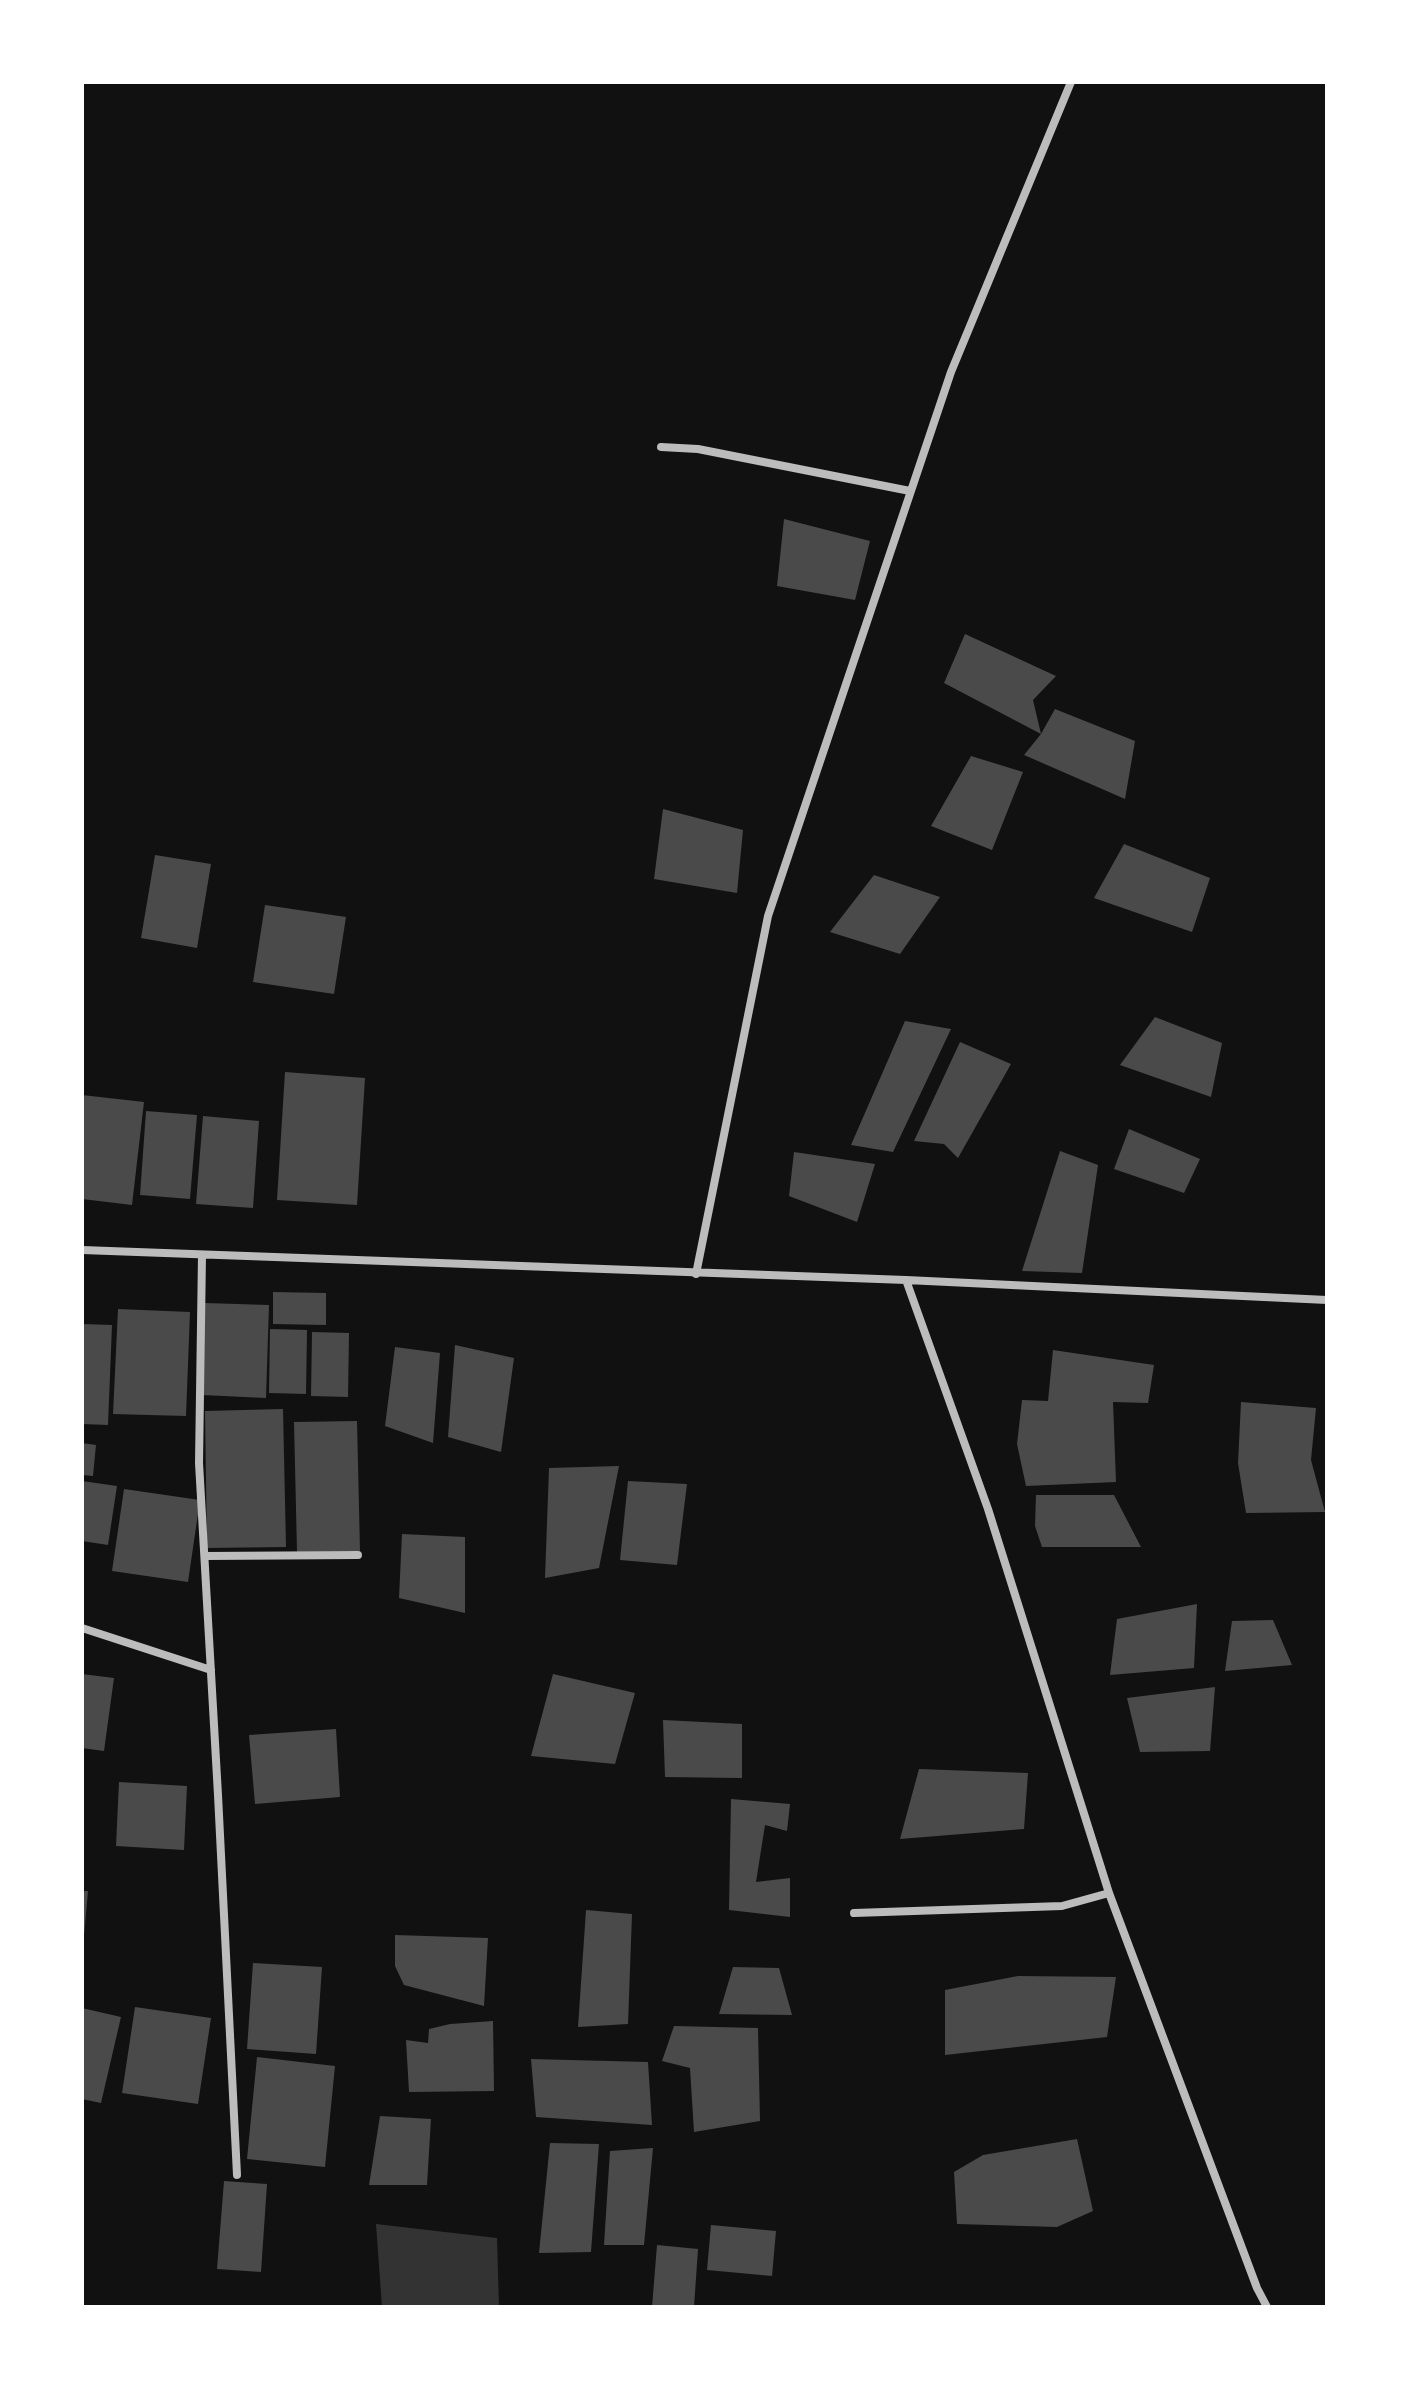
<!DOCTYPE html>
<style>
body{margin:0}
#map{position:relative;width:1409px;height:2389px;overflow:hidden;background:#111;font-family:"Noto Sans",sans-serif}
canvas{display:block}
.frame{position:absolute;inset:0;border:84px solid #fff;pointer-events:none}
</style>
<div id="map">
<canvas width="1409" height="2389"></canvas>
<div class="frame"></div>
</div>
<script>
const c = document.querySelector('canvas').getContext('2d');
c.lineJoin = 'round';
function fillPath(path, color) { c.fillStyle = color; c.fill(path, 'evenodd'); }
const poly = rows => new Path2D(rows.map(r => 'M' + r).join(''));
function strokePath(path, color, width, dash) { c.strokeStyle = color; c.lineWidth = width; c.lineCap = dash ? 'butt' : 'round'; c.setLineDash(dash || []); c.stroke(path); }
const water = poly([
 [376,2224,497,2238,499,2307,382,2307]
]);
const building = poly([
 [784,519,870,541,855,600,777,586],
 [965,634,1056,676,1033,700,1041,734,944,683],
 [1055,709,1135,741,1125,799,1024,755,1041,734],
 [971,756,1023,772,992,850,931,826],
 [663,809,743,830,737,893,654,879],
 [1124,844,1210,878,1192,932,1094,898],
 [155,855,211,864,197,948,141,938],
 [874,875,940,897,900,954,830,932],
 [265,905,346,917,334,994,253,982],
 [1155,1017,1222,1043,1211,1097,1120,1065],
 [905,1021,951,1029,893,1152,851,1145],
 [960,1042,1011,1064,958,1158,944,1144,914,1141],
 [285,1072,365,1078,357,1205,277,1200],
 [82,1095,144,1102,132,1205,82,1199],
 [146,1111,197,1115,190,1199,140,1195],
 [203,1116,259,1121,253,1208,196,1204],
 [1129,1129,1200,1159,1184,1193,1114,1169],
 [1060,1151,1098,1165,1082,1273,1022,1271],
 [794,1152,875,1164,857,1222,789,1196],
 [273,1292,326,1293,326,1325,273,1324],
 [205,1303,269,1305,266,1398,202,1395],
 [118,1309,190,1312,186,1416,113,1414],
 [82,1324,112,1325,108,1425,82,1424],
 [270,1329,307,1330,306,1394,269,1393],
 [312,1332,349,1333,348,1397,311,1396],
 [455,1345,514,1358,501,1452,448,1437],
 [395,1347,440,1353,433,1443,385,1426],
 [1053,1350,1154,1365,1148,1403,1113,1402,1116,1482,1026,1486,1017,1444,1022,1400,1048,1401],
 [1241,1402,1316,1408,1311,1460,1325,1512,1246,1513,1238,1463],
 [283,1409,286,1547,207,1548,205,1411],
 [357,1421,360,1551,297,1552,294,1422],
 [82,1443,96,1445,93,1476,82,1475],
 [619,1466,599,1568,545,1578,549,1468],
 [82,1481,117,1486,108,1545,82,1541],
 [628,1481,687,1484,677,1565,620,1560],
 [124,1489,200,1500,188,1582,112,1571],
 [1036,1495,1114,1495,1141,1547,1042,1547,1035,1526],
 [402,1534,465,1537,465,1613,399,1598],
 [1197,1604,1194,1668,1110,1675,1117,1619],
 [1273,1620,1292,1665,1225,1671,1232,1621],
 [82,1674,114,1678,104,1751,82,1748],
 [553,1674,635,1693,615,1764,531,1756],
 [1215,1687,1210,1751,1140,1752,1127,1698],
 [663,1720,742,1724,742,1778,665,1777],
 [336,1729,340,1797,255,1804,249,1735],
 [919,1769,1028,1773,1024,1829,900,1839],
 [119,1782,187,1786,184,1850,116,1846],
 [731,1799,790,1804,787,1831,765,1825,756,1882,790,1878,790,1917,729,1910],
 [82,1891,88,1891,84,1936,82,1936],
 [586,1910,632,1914,628,2024,578,2027],
 [395,1935,488,1938,484,2006,404,1985,395,1966],
 [253,1963,322,1967,316,2054,247,2049],
 [733,1967,779,1968,792,2015,719,2014],
 [1018,1976,1116,1977,1107,2037,945,2055,945,1990],
 [135,2007,211,2018,198,2104,122,2093],
 [82,2008,121,2017,101,2103,82,2099],
 [493,2021,494,2091,409,2092,406,2040,428,2043,429,2029,450,2024],
 [674,2026,758,2028,760,2121,694,2132,690,2068,662,2061],
 [257,2057,335,2066,325,2167,247,2159],
 [531,2059,648,2062,652,2125,536,2117],
 [380,2116,431,2119,427,2185,369,2185],
 [1077,2139,1093,2211,1057,2227,957,2224,954,2172,983,2155],
 [550,2143,599,2144,591,2252,539,2253],
 [653,2148,644,2245,604,2245,610,2151],
 [224,2181,267,2184,261,2272,217,2269],
 [711,2225,776,2231,772,2276,707,2270],
 [657,2245,698,2249,694,2307,652,2307]
]);
const minor = poly([
 [661,447,698,449,910,491],
 [82,1250,906,1280,1327,1300],
 [202,1255,199,1463,218,1795,237,2175],
 [696,1274,768,916,951,372,1071,82],
 [906,1280,988,1509,1109,1893,1257,2288,1267,2307],
 [205,1556,358,1555],
 [82,1628,211,1670],
 [854,1913,1062,1906,1109,1893]
]);
fillPath(water, '#333');
fillPath(building, '#4a4a4a');
strokePath(minor, '#bcbcbc', 8);
</script>
